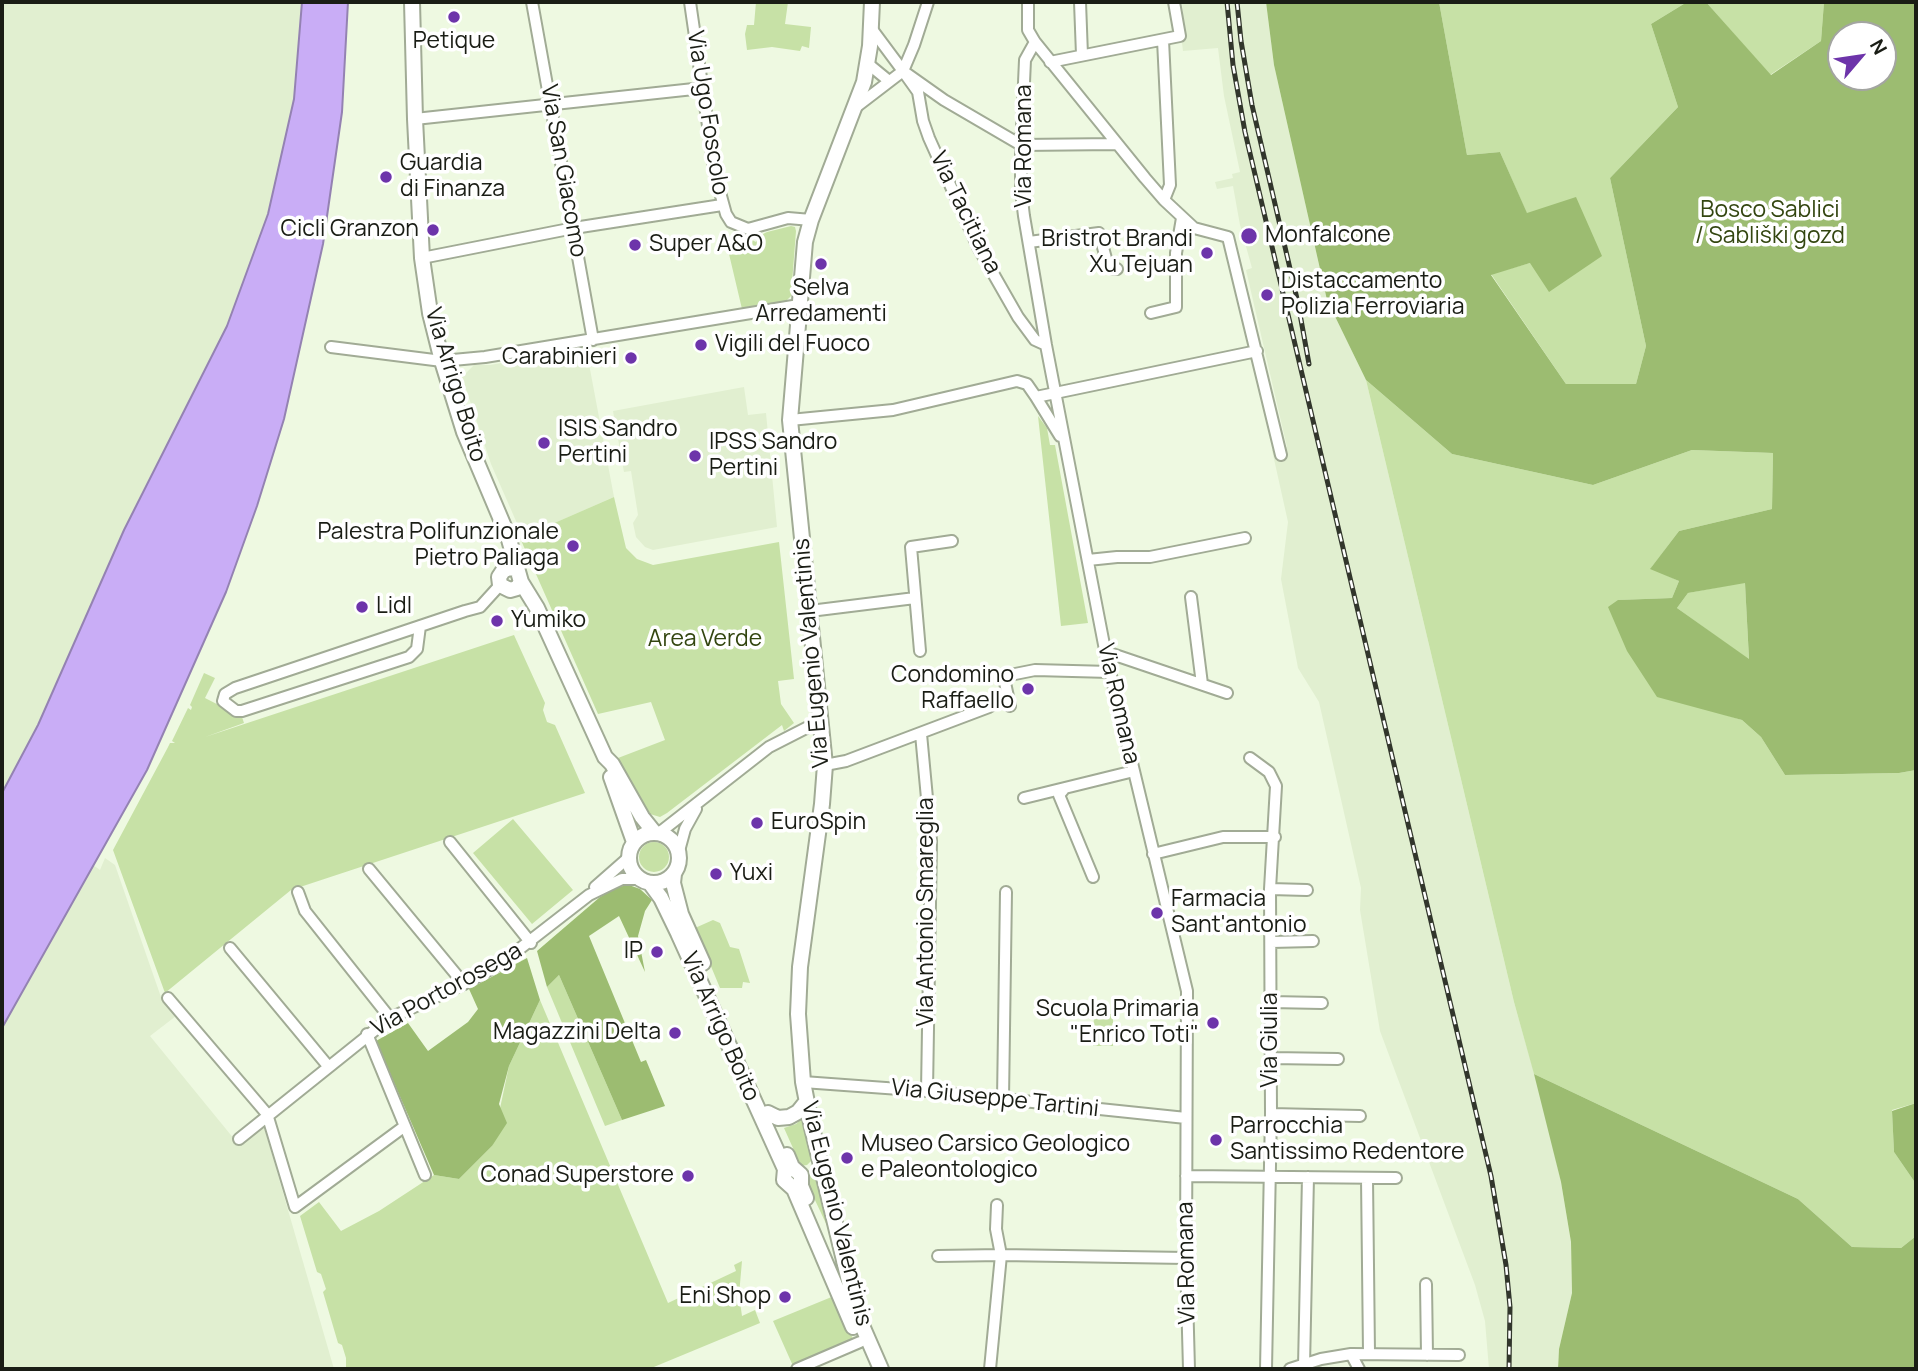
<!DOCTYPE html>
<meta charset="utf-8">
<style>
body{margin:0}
#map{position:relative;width:1918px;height:1371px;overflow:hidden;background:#eef9e1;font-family:Manrope,sans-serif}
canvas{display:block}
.frame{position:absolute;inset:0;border:4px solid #1a1d15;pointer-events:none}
.north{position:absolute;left:1827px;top:21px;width:70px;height:70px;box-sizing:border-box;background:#fff;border:2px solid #a3a5a1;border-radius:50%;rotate:61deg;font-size:19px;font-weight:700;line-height:28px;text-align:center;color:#1a1d15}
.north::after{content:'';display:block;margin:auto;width:24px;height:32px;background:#6d34aa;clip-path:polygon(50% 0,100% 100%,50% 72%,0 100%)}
</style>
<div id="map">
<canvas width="1918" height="1371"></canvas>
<div class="frame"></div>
<div class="north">N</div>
</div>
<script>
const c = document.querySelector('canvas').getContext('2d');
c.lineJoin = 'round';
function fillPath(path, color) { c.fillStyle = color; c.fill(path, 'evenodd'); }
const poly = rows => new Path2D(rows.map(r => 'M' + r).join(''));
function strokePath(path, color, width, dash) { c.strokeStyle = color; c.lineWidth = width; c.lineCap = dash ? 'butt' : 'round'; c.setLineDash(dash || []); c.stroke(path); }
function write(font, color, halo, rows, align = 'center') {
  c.font = font + ' Manrope,sans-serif'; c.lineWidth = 7; c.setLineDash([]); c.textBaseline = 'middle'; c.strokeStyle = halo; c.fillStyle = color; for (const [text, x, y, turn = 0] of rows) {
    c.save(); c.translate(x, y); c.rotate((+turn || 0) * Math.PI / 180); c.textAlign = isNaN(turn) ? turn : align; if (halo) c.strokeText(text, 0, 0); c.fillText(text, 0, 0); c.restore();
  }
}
const built = poly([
 [2,2,302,2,294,99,268,214,227,326,124,530,38,725,2,793],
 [1182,2,1266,2,1274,65,1327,300,1366,380,1514,1002,1543,1104,1561,1182,1571,1242,1572,1293,1559,1349,1558,1369,1489,1369,1485,1321,1475,1285,1380,1031,1360,910,1361,888,1319,702,1298,668,1281,579,1288,522,1272,450,1287,447,1246,270,1252,268,1240,225,1233,186,1217,189,1215,182,1233,178,1232,174,1240,172,1224,96,1218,48,1183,51,1182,43,1185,37],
 [586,348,614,497,523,537,491,464,462,377,474,365,490,365],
 [744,387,748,415,766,413,777,527,653,550,645,547,636,537,633,523,638,515,631,471,624,472,613,411],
 [105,858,115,865,162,1000,176,1016,150,1036,239,1145,264,1127,334,1369,2,1369,2,1026,93,865,100,870]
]);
const green = poly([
 [756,2,788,2,785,24,811,27,809,48,802,46,800,51,772,47,747,50,745,34,747,25,754,25],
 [1439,2,1687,2,1651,24,1678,107,1610,178,1646,346,1636,384,1566,384,1491,274,1530,263,1527,214,1500,152,1467,155],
 [1706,2,1824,2,1821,41,1770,75],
 [791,226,795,227,796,231,791,296,785,302,742,309,729,254,736,255,746,251,752,240,756,242,759,236,767,232],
 [1366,380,1452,454,1593,485,1692,450,1773,453,1772,509,1679,531,1651,568,1679,581,1672,598,1618,600,1713,711,1742,720,1761,737,1785,775,1899,773,1916,770,1916,1103,1892,1110,1894,1152,1916,1184,1916,1236,1901,1248,1852,1247,1798,1199,1534,1074,1514,1002],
 [1038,416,1047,428,1050,445,1055,445,1088,623,1061,626],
 [614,497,626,548,637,559,653,565,779,542,794,679,778,681,781,704,794,723,784,731,782,725,667,813,660,817,650,814,618,758,665,740,651,702,598,714,520,538],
 [1745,582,1749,660,1677,608,1688,593],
 [514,635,545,703,543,710,547,722,555,725,585,793,291,890,165,993,113,850,167,749,170,743,175,743,172,741,188,708,191,710,192,707,190,705,204,673,215,678,205,698,242,717,244,723,205,737],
 [513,819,573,890,532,924,473,853],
 '639 857a15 15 0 1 1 30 0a15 15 0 1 1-30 0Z',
 [713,920,720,923,730,947,739,949,750,983,743,982,742,988,720,988,695,928],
 [559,975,622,1120,605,1126,547,987],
 [540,1000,668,1303,736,1271,734,1265,742,1261,739,1295,742,1316,755,1310,760,1323,649,1369,346,1369,346,1358,342,1345,338,1343,323,1292,326,1289,321,1274,317,1272,300,1216,319,1202,341,1231,379,1211,434,1175,459,1179,492,1146,509,1066],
 [1094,1014,1113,1014,1113,1046,1093,1046],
 [802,1118,813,1159,807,1165,801,1166,784,1128,796,1124],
 [816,1170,830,1228,829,1230,807,1183,805,1174],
 [834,1296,854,1341,793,1366,773,1321]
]);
const forest = poly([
 [1266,2,1439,2,1467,155,1500,152,1527,213,1576,197,1602,256,1549,292,1530,263,1491,275,1566,384,1636,384,1646,346,1610,178,1678,107,1651,24,1687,2,1706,2,1771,75,1821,41,1824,2,1916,2,1916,770,1899,773,1785,775,1761,737,1742,720,1657,697,1627,651,1608,607,1618,600,1672,598,1679,581,1650,569,1679,531,1772,509,1773,453,1692,450,1593,485,1452,454,1366,380,1327,300,1274,65],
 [1841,35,1883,35,1883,77,1841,77],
 [1745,583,1749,659,1677,608,1688,593],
 [629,885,640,889,652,900,645,911,638,936,645,972,619,916,589,936,641,1062,646,1060,665,1106,622,1120,559,975,547,987,537,951,600,897,617,887],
 [527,958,540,1000,509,1066,499,1104,507,1123,492,1146,459,1179,434,1175,376,1041,408,1023,428,1051,468,1022,478,1009,469,989],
 [1534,1074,1798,1199,1852,1247,1901,1248,1916,1236,1916,1369,1558,1369,1559,1349,1572,1293,1571,1242,1561,1182],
 [1916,1103,1916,1184,1894,1152,1892,1111]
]);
const water = poly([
 [302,2,348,2,342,112,323,244,284,419,257,506,226,592,147,770,2,1028,2,793,38,725,124,530,227,326,268,214,294,99,302,2]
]);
const minor = poly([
 [532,2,593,340],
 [690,2,715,174,726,214,731,222,748,229,788,218,811,220],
 [1028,2,1028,30,1035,42,1145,178,1164,200,1194,228,1228,237,1281,455],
 [1080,2,1082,55],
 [871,28,903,71,944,100,1021,145,1116,144],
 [1163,40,1170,185,1164,200],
 [1035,42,1025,60,1021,150,1021,192,1024,216,1046,345,1106,655,1187,991,1186,1258,1189,1369],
 [1050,62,1180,36,1174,2],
 [867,63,889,81],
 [903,71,918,92,923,121,929,138,978,247,1018,317,1035,340,1046,345],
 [856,107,903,71,914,45,928,2],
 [415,119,703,88],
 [1029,242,1099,233,1107,262,1111,268,1117,269],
 [422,258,574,228,722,205],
 [1151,313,1176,307,1176,253,1182,218],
 [331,347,442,361,485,357,799,305],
 [1036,397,1060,436],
 [790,420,893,410,1017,381,1027,384,1036,397,1257,351],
 [1088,560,1117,557,1150,557,1245,538],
 [1191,597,1202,684],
 [810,611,915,598],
 [420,626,417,649,409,657,242,711,236,711,223,701,225,694,235,688,465,611,480,607,500,585],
 [920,651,911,547,952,541],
 [1106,655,1112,654,1227,693],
 [1010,706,1004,678,1010,675,1035,670,1110,672],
 [921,734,931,841,927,1091],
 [1250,758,1269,772,1276,786,1270,889,1271,1114,1266,1369],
 [825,765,846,761,989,707],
 [1065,788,1059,795,1093,877],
 [1024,798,1134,771],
 [659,833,769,747,814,724,821,723],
 [450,842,531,943],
 [679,851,685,829,696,809],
 [1153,854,1223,837,1275,837],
 [369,869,464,984],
 [595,887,628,858],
 [1270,889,1307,890],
 [298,892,305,911,390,1018],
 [1271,942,1313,941],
 [230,948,328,1066],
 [168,998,267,1114,295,1207,405,1126],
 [1271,1002,1322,1003],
 [367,1034,425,1175],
 [1271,1058,1338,1059],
 [803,1082,927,1091,1186,1118],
 [1003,1099,1006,892],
 [1271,1114,1360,1116],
 [239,1139,390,1018,464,984,500,964,589,895,622,879,640,879],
 [1186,1176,1396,1178],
 [1367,1178,1369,1353],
 [938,1256,1001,1255,1186,1258],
 [1426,1284,1427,1355],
 [1351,1354,1359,1369],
 [1304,1366,1308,1177],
 [797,1369,860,1342],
 [990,1369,1001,1255,996,1229,997,1205],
 [1290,1369,1321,1359,1351,1354,1459,1355]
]);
const major = poly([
 [412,2,415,119,422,258,430,313,442,361,464,432,508,536,521,582,537,608,605,757,612,764,642,817,654,832],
 [872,2,870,46,864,82,811,220,805,242,790,420,825,765,822,804,800,967,798,1014,803,1082,812,1128,857,1314,881,1369],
 [516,569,509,568,503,571,499,577,500,585,510,590,517,588,521,582],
 [611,777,634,842],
 '629 858a25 25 0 1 1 50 0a25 25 0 1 1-50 0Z',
 [674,874,673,883,681,914,703,963],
 [650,883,661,898,678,933,785,1169,784,1180,794,1189,853,1327],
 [768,1113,778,1118,789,1117,798,1112,806,1102],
 [787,1155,792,1167,801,1175,801,1186,806,1198]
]);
const rail = poly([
 [1227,2,1233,65,1245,132,1491,1176,1506,1265,1510,1307,1509,1369],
 [1237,2,1241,41,1252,105,1298,303,1309,364]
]);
const markers = [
 [454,17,7,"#6d34aa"],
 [386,177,7,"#6d34aa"],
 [433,230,7,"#6d34aa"],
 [1249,236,9,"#6d34aa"],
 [635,245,7,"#6d34aa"],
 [1207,253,7,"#6d34aa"],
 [821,264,7,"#6d34aa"],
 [1267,295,7,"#6d34aa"],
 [701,345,7,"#6d34aa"],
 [631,358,7,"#6d34aa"],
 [544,443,7,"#6d34aa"],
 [695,456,7,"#6d34aa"],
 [573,546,7,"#6d34aa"],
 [362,607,7,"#6d34aa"],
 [497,621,7,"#6d34aa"],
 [1028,689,7,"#6d34aa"],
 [757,823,7,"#6d34aa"],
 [716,874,7,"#6d34aa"],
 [1157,913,7,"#6d34aa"],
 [657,952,7,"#6d34aa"],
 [1213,1023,7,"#6d34aa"],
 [675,1033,7,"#6d34aa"],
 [1216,1140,7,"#6d34aa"],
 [847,1158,7,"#6d34aa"],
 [688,1176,7,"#6d34aa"],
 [785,1297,7,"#6d34aa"]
];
const poiNames = [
 ["Petique",454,42,"center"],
 ["Guardia",400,164],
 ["di Finanza",400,190],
 ["Cicli Granzon",419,230,"right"],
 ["Monfalcone",1265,236],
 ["Bristrot Brandi",1193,240,"right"],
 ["Xu Tejuan",1193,266,"right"],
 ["Super A&O",649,245],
 ["Distaccamento",1281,282],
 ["Polizia Ferroviaria",1281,308],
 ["Selva",821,289,"center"],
 ["Arredamenti",821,315,"center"],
 ["Vigili del Fuoco",715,345],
 ["Carabinieri",617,358,"right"],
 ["ISIS Sandro",558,430],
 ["Pertini",558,456],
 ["IPSS Sandro",709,443],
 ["Pertini",709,469],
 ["Palestra Polifunzionale",559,533,"right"],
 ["Pietro Paliaga",559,559,"right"],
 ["Lidl",376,607],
 ["Yumiko",511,621],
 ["Condomino",1014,676,"right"],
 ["Raffaello",1014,702,"right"],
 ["EuroSpin",771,823],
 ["Yuxi",730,874],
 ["Farmacia",1171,900],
 ["Sant'antonio",1171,926],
 ["IP",643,952,"right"],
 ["Scuola Primaria",1199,1010,"right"],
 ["\"Enrico Toti\"",1199,1036,"right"],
 ["Magazzini Delta",661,1033,"right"],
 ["Parrocchia",1230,1127],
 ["Santissimo Redentore",1230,1153],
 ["Museo Carsico Geologico",861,1145],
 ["e Paleontologico",861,1171],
 ["Conad Superstore",674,1176,"right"],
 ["Eni Shop",771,1297,"right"]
];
const streetNames = [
 ["Via Ugo Foscolo",707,113,81],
 ["Via Romana",1025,146,-90],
 ["Via San Giacomo",563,171,80],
 ["Via Tacitiana",965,213,64],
 ["Via Arrigo Boito",455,385,73],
 ["Via Eugenio Valentinis",812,653,-95],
 ["Via Romana",1118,704,77],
 ["Via Antonio Smareglia",927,912,-90],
 ["Via Portorosega",447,990,-29],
 ["Via Arrigo Boito",720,1027,66],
 ["Via Giulia",1271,1040,-90],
 ["Via Giuseppe Tartini",995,1099,6],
 ["Via Eugenio Valentinis",836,1214,76],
 ["Via Romana",1187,1263,-91]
];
const parkNames = [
 ["Bosco Sablici",1770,211],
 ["/ Sabliški gozd",1770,237],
 ["Area Verde",705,640]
];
fillPath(built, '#e1efd0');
fillPath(green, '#c7e1a6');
fillPath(forest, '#9cbc71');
fillPath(water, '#c9adf6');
strokePath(water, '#9482b2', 2);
strokePath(minor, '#a1ab95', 14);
strokePath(major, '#a1ab95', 18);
strokePath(minor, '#fff', 10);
strokePath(major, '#fff', 14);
strokePath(rail, '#32362c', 5);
strokePath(rail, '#fff', 2.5, [8]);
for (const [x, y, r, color] of markers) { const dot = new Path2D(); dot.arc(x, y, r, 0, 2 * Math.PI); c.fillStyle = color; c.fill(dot); strokePath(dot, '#fff', 2.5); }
write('23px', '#1a1d15', '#fff', poiNames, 'left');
write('23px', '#1a1d15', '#fff', streetNames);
write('23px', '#334610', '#fff', parkNames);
</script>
